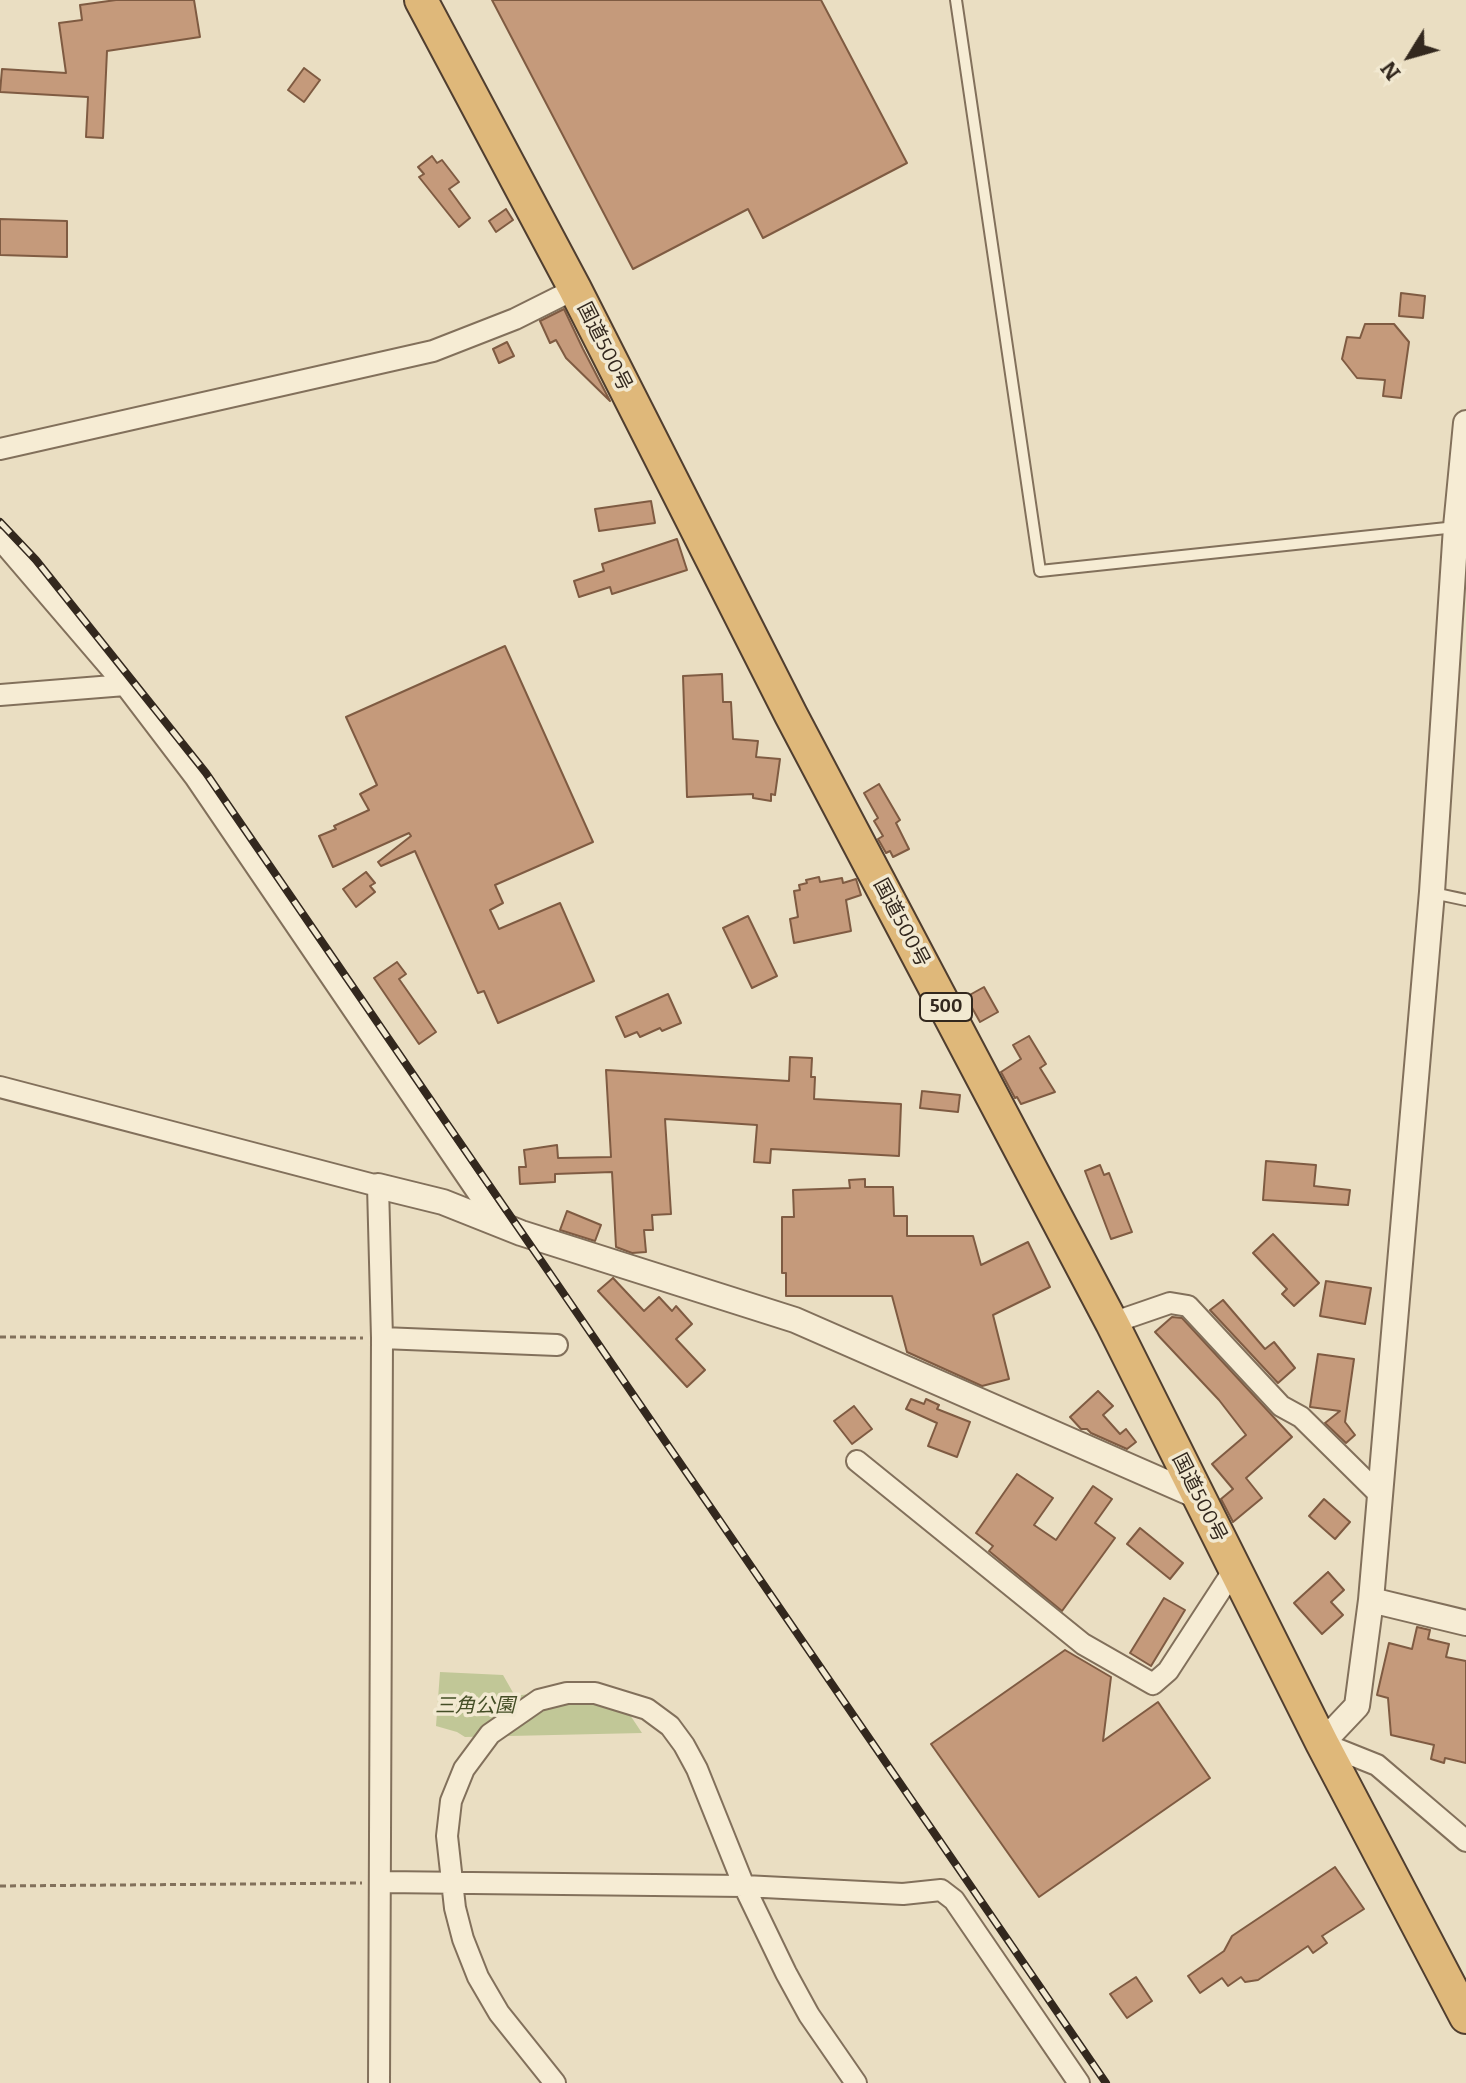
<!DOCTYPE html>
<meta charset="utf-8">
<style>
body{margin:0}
#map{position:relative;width:1466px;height:2083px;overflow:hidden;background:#eadec2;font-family:Bitter,serif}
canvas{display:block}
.north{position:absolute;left:1370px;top:16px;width:80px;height:80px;-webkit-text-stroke:6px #f2e9d1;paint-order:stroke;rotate:233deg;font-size:22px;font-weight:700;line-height:32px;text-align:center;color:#33281e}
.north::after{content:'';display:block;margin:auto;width:28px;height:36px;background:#33281e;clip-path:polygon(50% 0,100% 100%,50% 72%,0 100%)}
</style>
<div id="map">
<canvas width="1466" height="2083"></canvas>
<div class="north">N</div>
</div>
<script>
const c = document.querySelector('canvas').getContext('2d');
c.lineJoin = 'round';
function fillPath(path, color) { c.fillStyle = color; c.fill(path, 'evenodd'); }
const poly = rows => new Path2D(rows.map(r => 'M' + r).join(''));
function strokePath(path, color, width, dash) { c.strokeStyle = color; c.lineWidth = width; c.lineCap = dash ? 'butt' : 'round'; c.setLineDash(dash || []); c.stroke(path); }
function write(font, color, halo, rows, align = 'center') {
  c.font = font + ' Bitter,"Noto Sans JP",serif'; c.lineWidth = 7; c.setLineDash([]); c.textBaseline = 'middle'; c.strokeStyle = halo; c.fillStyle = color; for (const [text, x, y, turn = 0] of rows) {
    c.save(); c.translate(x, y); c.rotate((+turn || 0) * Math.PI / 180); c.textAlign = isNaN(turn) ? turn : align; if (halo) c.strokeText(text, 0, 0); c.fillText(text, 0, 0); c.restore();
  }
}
const green = poly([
 [440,1672,503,1675,515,1696,544,1692,605,1704,630,1715,642,1733,465,1737,457,1732,436,1726]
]);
const building = poly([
 [116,0,194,0,200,37,107,51,103,138,86,137,88,97,0,92,2,69,66,73,59,23,82,20,80,5,116,0],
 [492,0,821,0,907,163,763,238,748,209,633,269,492,0],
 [304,68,320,80,304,102,288,90,304,68],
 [432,156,437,163,442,160,459,182,449,189,470,218,459,227,419,177,424,174,418,167,432,156],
 [506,209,513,220,496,232,489,221,506,209],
 [0,219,67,221,67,257,0,255,0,219],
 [1401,293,1425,296,1423,318,1399,316,1401,293],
 [564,309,583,349,610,401,566,358,556,340,550,343,540,321,564,309],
 [1365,324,1394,324,1409,342,1401,398,1383,396,1385,380,1357,378,1342,359,1347,337,1360,338,1365,324],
 [507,342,514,356,499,363,493,349,507,342],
 [651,501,655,523,599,531,595,509,651,501],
 [677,539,687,570,612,594,610,587,579,597,574,581,604,571,602,564,677,539],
 [505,646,593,842,495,885,503,903,490,910,499,929,560,903,594,981,498,1023,484,991,478,993,415,851,381,866,378,862,411,836,409,833,333,867,319,836,336,829,334,826,369,810,360,794,377,785,346,717,505,646],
 [722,674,723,702,731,702,733,739,758,741,756,757,780,759,775,795,771,794,771,801,753,798,753,794,687,797,683,676,722,674],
 [879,784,900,820,896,823,909,849,893,857,890,851,886,853,878,839,883,836,874,821,878,818,864,793,879,784],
 [366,872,375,883,370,886,375,892,356,907,343,889,366,872],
 [819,877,820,882,842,878,843,883,856,879,861,895,846,900,851,931,794,943,790,919,798,917,794,891,800,890,799,885,807,883,806,880,819,877],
 [748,916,777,976,752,988,723,928,748,916],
 [397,962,406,974,399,979,436,1032,419,1044,374,978,397,962],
 [984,987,998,1012,980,1022,966,997,984,987],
 [668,994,681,1023,662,1031,660,1028,640,1037,637,1032,625,1037,616,1017,668,994],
 [1029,1036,1046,1064,1040,1068,1055,1092,1021,1104,1017,1097,1015,1098,1001,1072,1021,1059,1013,1045,1029,1036],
 [790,1057,812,1058,811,1077,815,1077,814,1099,901,1104,899,1156,771,1149,770,1163,754,1162,757,1125,665,1119,671,1214,652,1215,653,1230,644,1230,646,1252,632,1253,616,1247,612,1172,555,1174,555,1182,520,1184,519,1167,526,1167,524,1150,557,1145,558,1158,611,1157,606,1070,789,1081,790,1057],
 [922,1091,960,1095,958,1112,920,1108,922,1091],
 [1266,1161,1316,1165,1314,1186,1350,1190,1348,1205,1263,1200,1266,1161],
 [1100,1165,1104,1175,1109,1173,1132,1232,1111,1239,1085,1171,1100,1165],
 [865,1179,865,1187,893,1187,894,1216,907,1216,907,1236,973,1236,981,1265,1028,1242,1050,1287,993,1315,1009,1379,982,1386,907,1352,892,1296,786,1296,786,1273,782,1273,782,1217,794,1217,793,1190,850,1188,849,1180,865,1179],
 [567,1211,601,1225,595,1241,560,1230,567,1211],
 [1273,1234,1319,1283,1294,1306,1282,1294,1287,1289,1253,1253,1273,1234],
 [613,1278,644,1311,659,1297,672,1311,676,1306,692,1324,676,1339,705,1370,687,1387,598,1291,613,1278],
 [1326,1281,1371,1288,1365,1324,1320,1316,1326,1281],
 [1223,1300,1265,1349,1274,1342,1295,1368,1278,1383,1210,1310,1223,1300],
 [1172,1317,1182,1318,1292,1437,1246,1478,1262,1498,1233,1522,1221,1499,1233,1489,1212,1464,1246,1435,1219,1400,1155,1332,1172,1317],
 [1318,1354,1354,1359,1345,1422,1355,1435,1346,1443,1325,1423,1340,1411,1310,1407,1318,1354],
 [1098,1391,1113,1406,1103,1415,1120,1434,1126,1429,1136,1442,1127,1449,1091,1433,1087,1429,1081,1429,1070,1417,1098,1391],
 [911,1399,924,1404,926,1399,939,1405,937,1409,970,1422,957,1457,928,1446,937,1423,906,1409,911,1399],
 [854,1406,872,1429,852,1444,834,1421,854,1406],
 [1017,1474,1053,1498,1034,1525,1056,1540,1093,1486,1112,1499,1095,1523,1115,1538,1062,1611,989,1551,993,1546,976,1533,1017,1474],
 [1324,1499,1350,1522,1335,1539,1309,1516,1324,1499],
 [1140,1528,1183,1563,1170,1579,1127,1544,1140,1528],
 [1328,1572,1344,1590,1331,1602,1343,1615,1322,1634,1294,1603,1328,1572],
 [1164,1598,1185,1610,1151,1666,1130,1653,1164,1598],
 [1417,1627,1430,1630,1428,1639,1449,1644,1446,1657,1466,1661,1466,1763,1445,1758,1444,1763,1431,1759,1434,1745,1391,1735,1388,1698,1377,1695,1389,1643,1412,1649,1417,1627],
 [1065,1650,1111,1677,1103,1741,1158,1702,1210,1778,1039,1897,931,1744,1065,1650],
 [1335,1867,1364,1909,1322,1936,1327,1943,1313,1953,1308,1946,1258,1980,1245,1982,1241,1977,1228,1986,1222,1978,1200,1993,1188,1976,1224,1951,1232,1936,1335,1867],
 [1136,1977,1152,2001,1127,2018,1110,1994,1136,1977]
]);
const path = poly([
 [0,1337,363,1338],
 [0,1886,362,1883]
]);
const service = poly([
 [956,0,1040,571,1456,527],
 [1433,893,1466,900]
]);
const minor = poly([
 [0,449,433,351,515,319,575,289],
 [0,539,125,685,195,777,499,1224],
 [0,695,125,685],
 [0,1087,378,1186,382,1338,379,2083],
 [1112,1323,1170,1303,1188,1306,1281,1406,1301,1417,1380,1495],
 [382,1338,557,1345],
 [857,1461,1083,1644,1153,1684,1168,1671,1235,1568],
 [1322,1743,1377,1765,1466,1841],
 [382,1882,744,1886,903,1894,941,1890,954,1900,1079,2083],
 [555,2083,499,2013,478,1977,463,1939,455,1908,447,1836,451,1801,464,1769,490,1734,539,1700,567,1693,595,1693,647,1709,670,1726,684,1745,697,1769,744,1886,786,1973,809,2015,856,2083]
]);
const tertiary = poly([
 [378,1186,443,1202,521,1233,795,1320,1197,1496],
 [1371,1600,1466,1623],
 [1322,1743,1357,1706,1371,1600,1432,892,1456,527,1466,423]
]);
const trunk = poly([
 [421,0,575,289,791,715,1112,1323,1322,1743,1466,2017]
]);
const rail = poly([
 [0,522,36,560,206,773,1106,2083]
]);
const shields = [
 [946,1007,52]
];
const shieldNames = [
 ["500",946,1007]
];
const streetNames = [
 ["国道500号",604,347,63],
 ["国道500号",901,923,62],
 ["国道500号",1199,1498,63]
];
const parkNames = [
 ["三角公園",475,1706]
];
fillPath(green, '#c1c797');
fillPath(building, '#c59a7b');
strokePath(building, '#7f5b42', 2);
strokePath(service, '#82705b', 14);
strokePath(minor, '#82705b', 24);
strokePath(tertiary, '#82705b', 28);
strokePath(trunk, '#503e2f', 36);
strokePath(path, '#82705b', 3, [6, 4]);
strokePath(service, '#f6ecd4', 10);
strokePath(minor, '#f6ecd4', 20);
strokePath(tertiary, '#f6ecd4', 24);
strokePath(trunk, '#dfb87a', 32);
strokePath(rail, '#33281e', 8);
strokePath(rail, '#f2e9d1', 5, [15]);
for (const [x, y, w] of shields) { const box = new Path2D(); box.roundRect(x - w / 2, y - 14, w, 28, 6); c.fillStyle = '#f2e9d1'; c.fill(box); strokePath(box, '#33281e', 2); }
write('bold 18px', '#33281e', null, shieldNames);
write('20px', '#33281e', '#f2e9d1', streetNames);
write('italic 20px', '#444e26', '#f2e9d1', parkNames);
</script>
